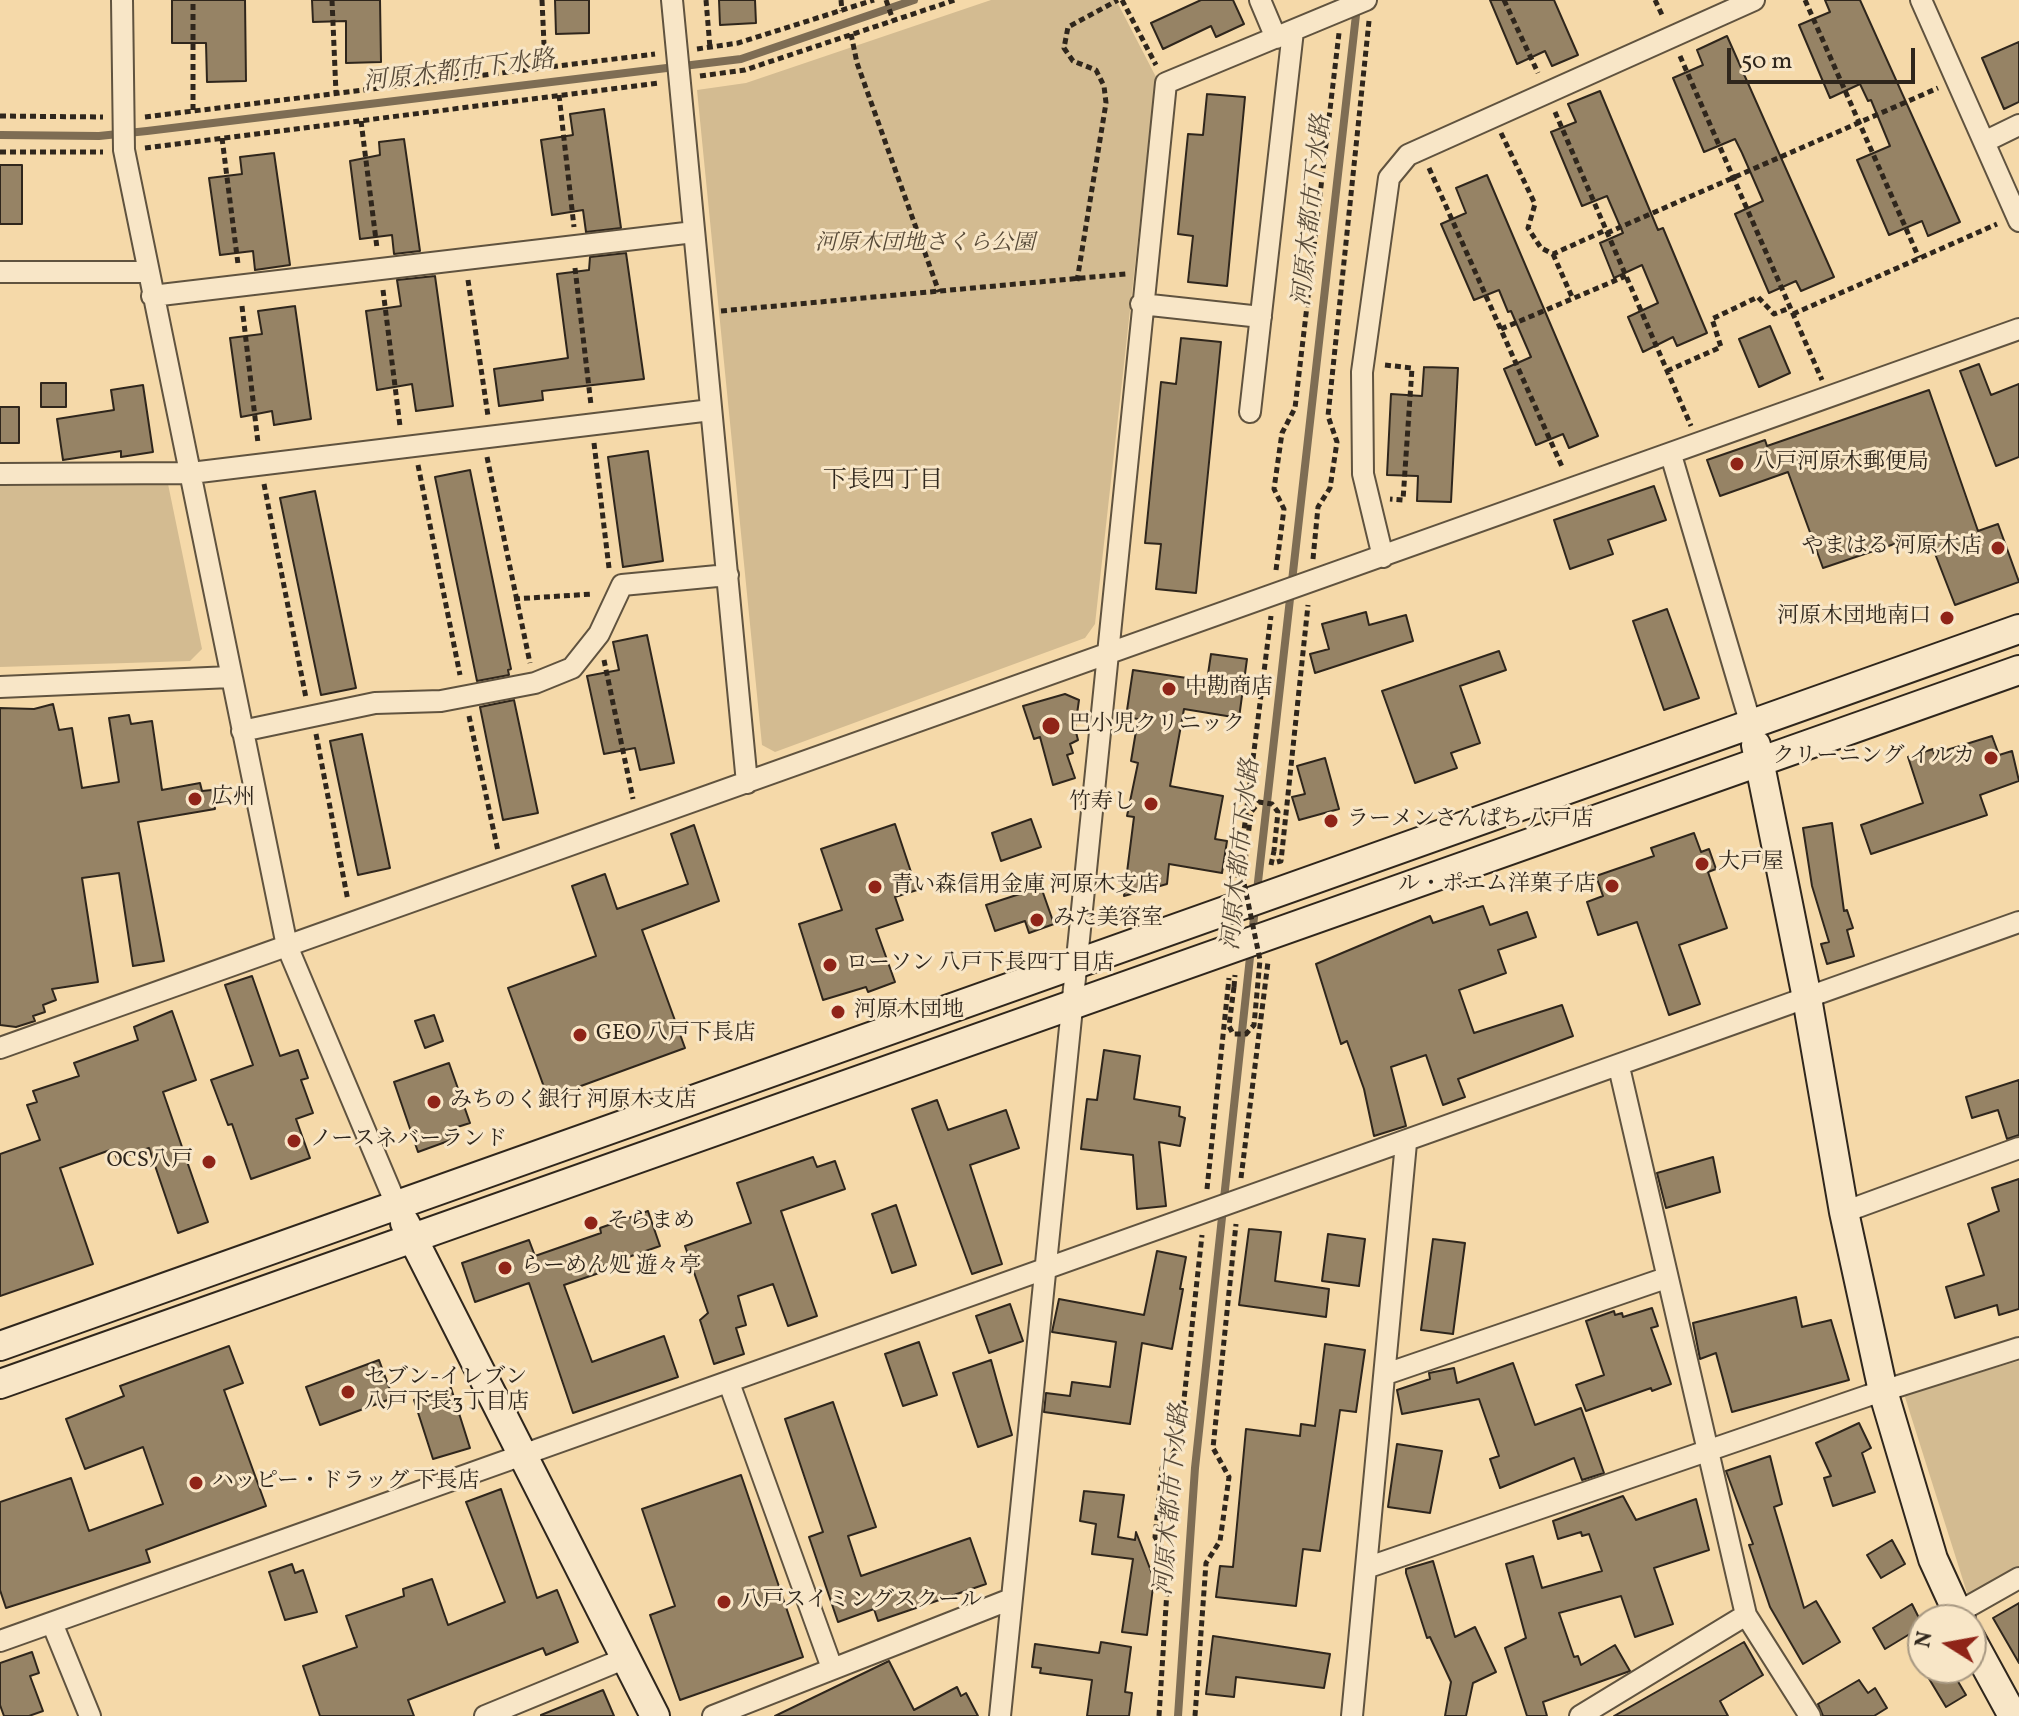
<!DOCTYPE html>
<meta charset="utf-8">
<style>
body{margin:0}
#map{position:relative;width:2019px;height:1716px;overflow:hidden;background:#f5d9a9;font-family:Vollkorn,serif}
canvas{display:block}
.north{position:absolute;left:1907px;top:1604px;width:80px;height:80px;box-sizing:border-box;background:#f8e6c7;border:2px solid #a89983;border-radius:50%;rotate:281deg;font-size:22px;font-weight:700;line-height:32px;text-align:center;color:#2f261c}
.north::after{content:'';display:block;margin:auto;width:28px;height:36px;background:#8f2418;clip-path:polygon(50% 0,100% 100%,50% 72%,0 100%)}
.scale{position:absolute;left:1727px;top:48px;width:188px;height:36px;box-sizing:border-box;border:4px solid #2f261c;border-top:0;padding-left:10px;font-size:24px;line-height:28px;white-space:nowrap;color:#2f261c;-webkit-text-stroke:6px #f8e6c7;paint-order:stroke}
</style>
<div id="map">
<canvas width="2019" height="1716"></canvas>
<div class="north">N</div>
<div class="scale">50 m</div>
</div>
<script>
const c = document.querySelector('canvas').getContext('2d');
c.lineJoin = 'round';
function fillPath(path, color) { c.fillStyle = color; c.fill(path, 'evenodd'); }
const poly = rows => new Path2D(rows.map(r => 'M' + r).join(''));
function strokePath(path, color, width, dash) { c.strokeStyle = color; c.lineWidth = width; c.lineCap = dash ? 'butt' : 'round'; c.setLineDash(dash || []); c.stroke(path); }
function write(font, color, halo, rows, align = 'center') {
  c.font = font + ' Vollkorn,"Noto Serif JP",serif'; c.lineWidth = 6; c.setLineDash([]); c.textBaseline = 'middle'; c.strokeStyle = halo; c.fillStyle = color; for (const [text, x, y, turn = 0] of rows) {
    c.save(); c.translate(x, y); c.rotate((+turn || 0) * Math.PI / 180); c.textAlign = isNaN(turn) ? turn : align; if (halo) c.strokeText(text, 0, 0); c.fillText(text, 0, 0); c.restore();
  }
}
const green = poly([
 [991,0,1116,0,1156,77,1095,624,1085,638,775,752,762,745,697,90,746,83],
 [168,484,202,649,190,661,0,667,0,486],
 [2019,1361,2019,1568,1968,1596,1904,1394]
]);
const stream = poly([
 [0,135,99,136,147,131,741,59,914,0],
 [1252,935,1357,6],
 [1178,1716,1195,1468,1251,948]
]);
const building = poly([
 [172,0,245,0,246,81,207,82,206,43,172,43,172,0],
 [312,0,380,0,381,62,346,63,346,21,313,22,312,0],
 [555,0,589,0,589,33,556,34,555,0],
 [719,0,755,0,756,23,720,25,719,0],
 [1201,0,1233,0,1244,24,1216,37,1211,26,1163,49,1151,23,1201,0],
 [1490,0,1554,0,1578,55,1552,66,1545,51,1517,64,1490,0],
 [1825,0,1860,0,1960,222,1928,236,1922,221,1889,235,1857,160,1890,146,1871,100,1868,101,1860,84,1830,98,1799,25,1830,12,1825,0],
 [1727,36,1834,277,1801,291,1796,281,1769,293,1735,214,1763,201,1742,153,1735,139,1704,152,1673,78,1703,65,1697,50,1727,36],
 [2019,42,2019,102,2004,109,1982,58,2019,42],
 [1600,91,1658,230,1663,228,1707,333,1677,346,1673,337,1643,352,1628,317,1658,303,1642,265,1614,278,1600,243,1623,233,1607,196,1582,206,1551,132,1576,122,1568,104,1600,91],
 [1207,94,1245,97,1227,286,1188,282,1193,236,1178,234,1188,134,1203,135,1207,94],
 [604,109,621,228,586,232,583,210,552,215,541,140,573,135,570,114,604,109],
 [404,139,420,251,394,254,392,235,360,239,350,161,380,155,379,142,404,139],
 [274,153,290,265,255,270,253,251,220,255,209,178,242,174,240,157,274,153],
 [0,165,22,165,22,224,0,224,0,165],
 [1487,175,1598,436,1569,448,1563,434,1536,445,1504,369,1531,357,1511,311,1508,312,1499,290,1474,300,1441,224,1466,213,1456,188,1487,175],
 [626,253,644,379,542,391,543,400,499,406,494,369,568,358,557,274,589,270,590,257,626,253],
 [435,276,453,406,416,411,412,384,377,390,366,311,401,306,397,280,435,276],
 [295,306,311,419,274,425,272,411,241,417,230,338,262,334,258,311,295,306],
 [1770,326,1790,373,1759,387,1739,339,1770,326],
 [1181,338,1221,342,1196,593,1156,589,1161,544,1145,543,1161,382,1176,384,1181,338],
 [1979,364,1991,395,2019,384,2019,457,1996,466,1960,371,1979,364],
 [1424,367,1458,368,1451,502,1417,501,1418,476,1387,475,1391,394,1422,396,1424,367],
 [41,383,66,383,66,407,41,407,41,383],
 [143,385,153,452,121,457,121,451,63,460,57,419,114,410,111,390,143,385],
 [1929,390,1978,531,1998,524,2019,582,1955,605,1927,533,1823,568,1788,472,1720,496,1707,460,1765,440,1767,446,1929,390],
 [0,407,19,407,19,443,0,443,0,407],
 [648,451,663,561,623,567,608,457,648,451],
 [470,470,511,669,508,670,509,675,477,681,435,477,470,470],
 [1654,486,1666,520,1608,540,1613,554,1570,569,1554,520,1654,486],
 [315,491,356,688,321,695,280,498,315,491],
 [1667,609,1699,698,1664,710,1633,621,1667,609],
 [1366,612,1369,625,1406,615,1413,641,1315,673,1310,654,1329,649,1322,624,1366,612],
 [647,635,674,763,640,770,635,748,604,754,587,676,619,670,613,642,647,635],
 [1499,651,1506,670,1460,686,1480,743,1451,753,1457,768,1415,783,1382,691,1499,651],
 [1211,654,1247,659,1239,718,1184,709,1170,786,1223,796,1215,839,1227,841,1222,873,1169,864,1167,884,1124,896,1134,817,1127,816,1138,763,1131,761,1138,719,1126,717,1133,670,1207,681,1211,654],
 [1065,694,1079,700,1075,728,1078,740,1070,744,1073,753,1067,755,1075,778,1053,785,1040,737,1034,739,1023,706,1065,694],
 [514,700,538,813,503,820,480,707,514,700],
 [53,704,59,730,72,728,82,788,119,782,109,718,129,715,131,724,152,721,162,790,200,783,202,791,212,790,215,809,138,822,164,961,133,966,119,873,82,878,98,982,52,989,56,1000,43,1005,45,1012,33,1016,35,1021,16,1027,0,1025,0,708,34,709,53,704],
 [362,734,390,868,358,875,330,741,362,734],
 [1992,736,1999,755,2012,751,2019,781,1980,795,1987,815,1871,854,1861,825,1923,803,1908,757,1933,749,1934,754,1992,736],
 [1325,758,1339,809,1299,820,1292,797,1305,794,1297,766,1325,758],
 [1031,819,1041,847,1001,861,992,833,1031,819],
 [1832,823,1844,911,1847,910,1853,928,1847,930,1854,956,1827,964,1821,944,1829,942,1812,886,1803,828,1832,823],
 [895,824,917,890,895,897,903,920,876,929,895,982,868,992,866,987,823,1000,799,924,842,910,821,849,895,824],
 [694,825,719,901,642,930,685,1048,548,1098,508,988,596,956,572,886,605,874,617,909,688,884,671,834,694,825],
 [1694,833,1701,852,1709,849,1716,869,1708,872,1727,928,1679,945,1700,1004,1669,1015,1637,922,1598,935,1587,902,1603,896,1596,876,1654,856,1651,848,1694,833],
 [1041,887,1054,924,1029,933,1025,921,995,931,986,905,1041,887],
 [1483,906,1490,925,1527,912,1536,937,1498,950,1506,973,1459,990,1474,1033,1562,1005,1573,1036,1458,1079,1465,1097,1443,1105,1426,1055,1391,1067,1406,1126,1374,1136,1364,1089,1347,1041,1341,1044,1316,964,1430,916,1433,923,1483,906],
 [252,976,280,1056,298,1050,308,1078,301,1080,313,1113,296,1119,310,1158,251,1179,232,1124,228,1125,211,1080,253,1065,225,985,252,976],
 [172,1011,196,1080,163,1092,208,1222,178,1233,149,1148,117,1159,113,1149,60,1168,93,1264,0,1296,0,1154,40,1140,27,1105,37,1102,33,1091,79,1076,74,1063,138,1040,134,1027,172,1011],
 [434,1015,443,1041,425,1048,415,1021,434,1015],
 [1104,1050,1140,1056,1134,1099,1180,1107,1179,1116,1185,1118,1180,1146,1159,1142,1166,1206,1137,1209,1133,1155,1081,1149,1087,1099,1097,1100,1104,1050],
 [449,1063,470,1123,448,1130,451,1140,418,1152,394,1082,449,1063],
 [2019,1080,2019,1135,2007,1139,1998,1110,1972,1118,1966,1097,2019,1080],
 [937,1100,948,1130,1006,1110,1019,1148,970,1165,1002,1264,972,1274,912,1109,937,1100],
 [813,1157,817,1167,835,1161,845,1189,781,1211,817,1316,788,1326,773,1284,738,1296,746,1325,736,1328,744,1354,714,1364,700,1320,708,1313,685,1246,751,1223,737,1183,813,1157],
 [1713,1157,1720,1192,1666,1208,1657,1173,1713,1157],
 [2019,1179,2019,1309,1999,1315,1997,1305,1955,1318,1946,1287,1984,1275,1968,1224,1999,1211,1992,1188,2019,1179],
 [896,1205,916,1265,892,1273,872,1214,896,1205],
 [648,1211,660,1246,597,1268,599,1273,564,1285,592,1362,664,1336,678,1377,573,1413,529,1283,475,1302,462,1263,529,1240,535,1256,601,1233,600,1228,648,1211],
 [1249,1229,1281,1232,1275,1281,1329,1289,1326,1317,1239,1305,1249,1229],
 [1328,1234,1365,1239,1359,1286,1322,1281,1328,1234],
 [1433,1239,1465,1243,1453,1334,1421,1330,1433,1239],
 [1157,1251,1186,1257,1180,1289,1183,1289,1172,1349,1142,1343,1130,1424,1044,1412,1046,1393,1070,1396,1072,1382,1110,1387,1116,1342,1052,1332,1059,1299,1144,1315,1157,1251],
 [1796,1297,1802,1327,1831,1320,1849,1380,1732,1412,1716,1353,1700,1359,1693,1323,1796,1297],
 [1010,1304,1023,1341,989,1353,976,1316,1010,1304],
 [1652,1308,1658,1326,1651,1328,1671,1384,1652,1391,1651,1388,1586,1411,1576,1385,1604,1375,1586,1321,1614,1311,1615,1315,1622,1313,1623,1317,1652,1308],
 [919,1342,937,1395,903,1406,885,1354,919,1342],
 [1325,1344,1365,1350,1356,1412,1340,1410,1320,1551,1303,1549,1296,1606,1216,1597,1220,1566,1233,1567,1246,1429,1300,1436,1301,1424,1315,1426,1325,1344],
 [229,1346,243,1383,224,1390,266,1506,146,1550,150,1562,6,1608,0,1590,0,1502,71,1478,89,1531,163,1504,143,1447,85,1469,66,1419,124,1396,120,1386,229,1346],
 [379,1360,393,1398,320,1425,306,1387,379,1360],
 [991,1360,1012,1435,978,1447,953,1373,991,1360],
 [1513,1363,1535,1425,1581,1408,1604,1473,1582,1480,1574,1458,1500,1488,1490,1459,1499,1456,1479,1399,1402,1414,1397,1390,1430,1379,1429,1373,1454,1368,1457,1383,1513,1363],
 [451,1388,470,1448,433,1459,414,1400,451,1388],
 [833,1402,876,1527,848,1536,861,1576,970,1538,986,1584,878,1621,874,1609,838,1622,809,1537,823,1532,785,1419,833,1402],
 [1859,1423,1871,1448,1862,1453,1875,1492,1833,1506,1824,1478,1831,1476,1816,1443,1859,1423],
 [1397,1444,1442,1451,1430,1513,1388,1507,1397,1444],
 [1770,1456,1782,1504,1774,1507,1804,1608,1816,1601,1840,1642,1803,1664,1770,1607,1749,1545,1753,1544,1726,1471,1770,1456],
 [741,1475,803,1657,680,1700,650,1615,675,1606,642,1509,741,1475],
 [501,1489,537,1598,557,1590,578,1642,546,1655,543,1648,408,1700,414,1716,320,1716,303,1666,357,1647,346,1616,404,1596,403,1589,432,1579,448,1625,505,1602,466,1502,501,1489],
 [1084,1491,1124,1495,1118,1537,1135,1540,1136,1532,1154,1579,1147,1635,1122,1632,1133,1559,1092,1554,1096,1524,1080,1521,1084,1491],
 [1623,1496,1636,1520,1696,1499,1709,1550,1654,1568,1673,1624,1635,1637,1621,1596,1559,1613,1574,1657,1578,1656,1581,1665,1615,1645,1630,1671,1543,1702,1547,1716,1527,1716,1505,1648,1526,1638,1506,1564,1533,1556,1542,1588,1602,1571,1589,1534,1582,1536,1581,1532,1558,1539,1553,1521,1623,1496],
 [1892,1540,1905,1564,1881,1578,1867,1555,1892,1540],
 [1433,1561,1455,1637,1475,1627,1496,1672,1473,1683,1466,1716,1445,1716,1451,1682,1430,1637,1427,1638,1406,1573,1406,1569,1433,1561],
 [292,1564,295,1573,303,1570,317,1612,285,1620,269,1572,292,1564],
 [2019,1603,2019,1663,1993,1618,2019,1603],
 [1912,1604,1923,1626,1885,1649,1873,1628,1912,1604],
 [1213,1636,1330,1654,1324,1688,1236,1677,1234,1697,1206,1694,1213,1636],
 [1101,1642,1131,1647,1125,1692,1132,1693,1129,1716,1087,1716,1092,1680,1040,1673,1041,1668,1032,1667,1035,1644,1099,1653,1101,1642],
 [1744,1642,1763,1675,1720,1701,1728,1716,1614,1716,1744,1642],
 [32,1652,39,1673,30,1676,43,1711,29,1716,4,1716,0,1705,0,1663,32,1652],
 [889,1661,914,1710,957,1687,961,1696,966,1693,978,1716,775,1716,889,1661],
 [1943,1668,1950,1668,1966,1695,1946,1707,1928,1677,1943,1668],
 [1859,1680,1868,1693,1875,1688,1887,1708,1874,1716,1823,1716,1818,1704,1859,1680],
 [603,1690,614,1716,541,1716,541,1715,603,1690]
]);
const path = poly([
 [332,0,336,93],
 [542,0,545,67],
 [706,0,710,48],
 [841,0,842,11],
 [886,0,893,20],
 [1122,0,1156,65],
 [1504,0,1538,73],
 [1655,0,1663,17],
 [1805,0,1919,258],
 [851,34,857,63,939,292],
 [697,49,738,43,874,0],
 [1680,56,1822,380],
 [700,76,745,70,955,0],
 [559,95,574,227],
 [193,110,193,0],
 [1555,112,1691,426],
 [0,116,103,117],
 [145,117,655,54],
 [361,121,377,248],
 [1501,133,1535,204,1528,228,1541,248,1553,254,1606,230],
 [222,138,238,264],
 [145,148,659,83],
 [0,152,103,152],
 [1429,168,1563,469],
 [1607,233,1938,88],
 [1553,254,1572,297],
 [575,268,591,405],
 [468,280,488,416],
 [1077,281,1106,103,1104,86,1096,70,1073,61,1064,48,1068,27,1118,0],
 [383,290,400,426],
 [242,306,258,443],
 [721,311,1126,274],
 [1793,314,1997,224],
 [1501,329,1626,276],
 [1385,365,1412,368,1403,500,1390,499],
 [1667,371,1721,347,1712,319,1758,297,1774,314,1790,308],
 [594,443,609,568],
 [487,457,530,663],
 [418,465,460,675],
 [264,484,306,698],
 [1313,559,1318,507,1330,488,1337,442,1328,416,1369,21],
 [1276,570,1284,509,1274,489,1282,433,1295,408,1339,33],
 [514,599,593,594],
 [604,660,633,799],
 [469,716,498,851],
 [316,734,348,901],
 [1277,862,1281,861,1308,605],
 [1271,865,1274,851],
 [1238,878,1271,616],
 [1234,987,1235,975],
 [1241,1178,1268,962],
 [1207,1189,1229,978],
 [1159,1716,1169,1559,1155,1537,1162,1468,1179,1445,1202,1235],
 [1195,1716,1206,1563,1220,1541,1229,1477,1213,1448,1236,1224]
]);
const street = poly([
 [122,0,124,150,287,946,396,1204],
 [672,0,747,783],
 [1260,0,1276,38],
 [1921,0,2019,221],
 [1984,142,2019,125],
 [0,272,147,272],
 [152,296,694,232],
 [1141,304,1261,317],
 [1250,412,1293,31],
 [1671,455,1751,725],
 [0,474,191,473,711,410],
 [1383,557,1363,474,1362,372,1389,178,1408,155,1754,0],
 [0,687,231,677],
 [242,731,375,703,441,701,535,683,572,668,599,634,622,585,728,575],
 [0,1048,2019,329],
 [1619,1067,1746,1615,1810,1716],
 [1844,1212,2019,1148],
 [1386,1374,1666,1278],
 [729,1383,832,1668],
 [1366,1568,1867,1396,2019,1348],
 [1957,1613,2019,1578],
 [52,1623,90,1716],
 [0,1641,2019,922],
 [485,1716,626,1658],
 [713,1716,1011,1599],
 [1000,1716,1166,83,1366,0],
 [1352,1716,1406,1143],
 [1580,1716,1746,1615]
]);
const secondary = poly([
 [1756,745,1807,998,1844,1212,1883,1391,1933,1559,1961,1620],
 [405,1223,655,1716],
 [0,1346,2019,629],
 [0,1384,2019,670],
 [1971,1639,2013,1716]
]);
const pathBridge = poly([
 [1234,987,1229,1026,1233,1034,1246,1034,1254,1025,1260,960,1243,878,1251,812,1259,802,1272,804,1278,812,1274,851]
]);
const markers = [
 [1737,464,8,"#8f2418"],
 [1998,548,8,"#8f2418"],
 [1947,618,8,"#8f2418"],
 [1169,689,8,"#8f2418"],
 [1051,726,10,"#8f2418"],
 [1991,758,8,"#8f2418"],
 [195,799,8,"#8f2418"],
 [1151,804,8,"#8f2418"],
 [1331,821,8,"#8f2418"],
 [1702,864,8,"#8f2418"],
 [1612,886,8,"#8f2418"],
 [875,887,8,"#8f2418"],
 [1037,920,8,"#8f2418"],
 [830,965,8,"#8f2418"],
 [838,1012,8,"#8f2418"],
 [580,1035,8,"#8f2418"],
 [434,1102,8,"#8f2418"],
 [294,1141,8,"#8f2418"],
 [209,1162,8,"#8f2418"],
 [591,1223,8,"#8f2418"],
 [505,1268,8,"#8f2418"],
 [348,1392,8,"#8f2418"],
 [196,1483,8,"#8f2418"],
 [724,1602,8,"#8f2418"]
];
const parkNames = [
 ["河原木団地さくら公園",925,245]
];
const poiNames = [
 ["八戸河原木郵便局",1753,464],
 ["やまはる 河原木店",1982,548,"right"],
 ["河原木団地南口",1931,618,"right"],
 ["中勘商店",1185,689],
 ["巴小児クリニック",1069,726],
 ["クリーニング イルカ",1975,758,"right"],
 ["広州",211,799],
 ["竹寿し",1135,804,"right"],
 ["ラーメンさんぱち 八戸店",1347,821],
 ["大戸屋",1718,864],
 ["ル・ポエム洋菓子店",1596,886,"right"],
 ["青い森信用金庫 河原木支店",891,887],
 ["みた美容室",1053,920],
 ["ローソン 八戸下長四丁目店",846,965],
 ["河原木団地",854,1012],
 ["GEO 八戸下長店",596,1035],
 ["みちのく銀行 河原木支店",450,1102],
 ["ノースネバーランド",310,1141],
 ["OCS八戸",193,1162,"right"],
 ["そらまめ",607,1223],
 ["らーめん処 遊々亭",521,1268],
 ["セブン-イレブン",364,1379],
 ["八戸下長3丁目店",364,1404],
 ["ハッピー・ドラッグ 下長店",212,1483],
 ["八戸スイミングスクール",740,1602]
];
const waterNames = [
 ["河原木都市下水路",459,73,-7],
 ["河原木都市下水路",1314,211,-84],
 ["河原木都市下水路",1243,855,-84],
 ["河原木都市下水路",1174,1500,-85]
];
const neighbourhoodNames = [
 ["下長四丁目",883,483]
];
fillPath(green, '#d3bb91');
strokePath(stream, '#7e6d54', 8);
fillPath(building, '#968365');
strokePath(building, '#2f261c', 2);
strokePath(street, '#60533f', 24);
strokePath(secondary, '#2f261c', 32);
strokePath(path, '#2f261c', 5, [6, 4]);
strokePath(street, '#f8e6c7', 20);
strokePath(secondary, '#f8e6c7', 28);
strokePath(pathBridge, '#2f261c', 5, [6, 4]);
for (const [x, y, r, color] of markers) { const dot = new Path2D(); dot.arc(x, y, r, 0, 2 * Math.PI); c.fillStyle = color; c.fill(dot); strokePath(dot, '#f8e6c7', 3); }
write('italic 22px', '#584b39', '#f8e6c7', parkNames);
write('22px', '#2f261c', '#f8e6c7', poiNames, 'left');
write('italic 24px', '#564938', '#f8e6c7', waterNames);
write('24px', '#2f261c', '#f8e6c7', neighbourhoodNames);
</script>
